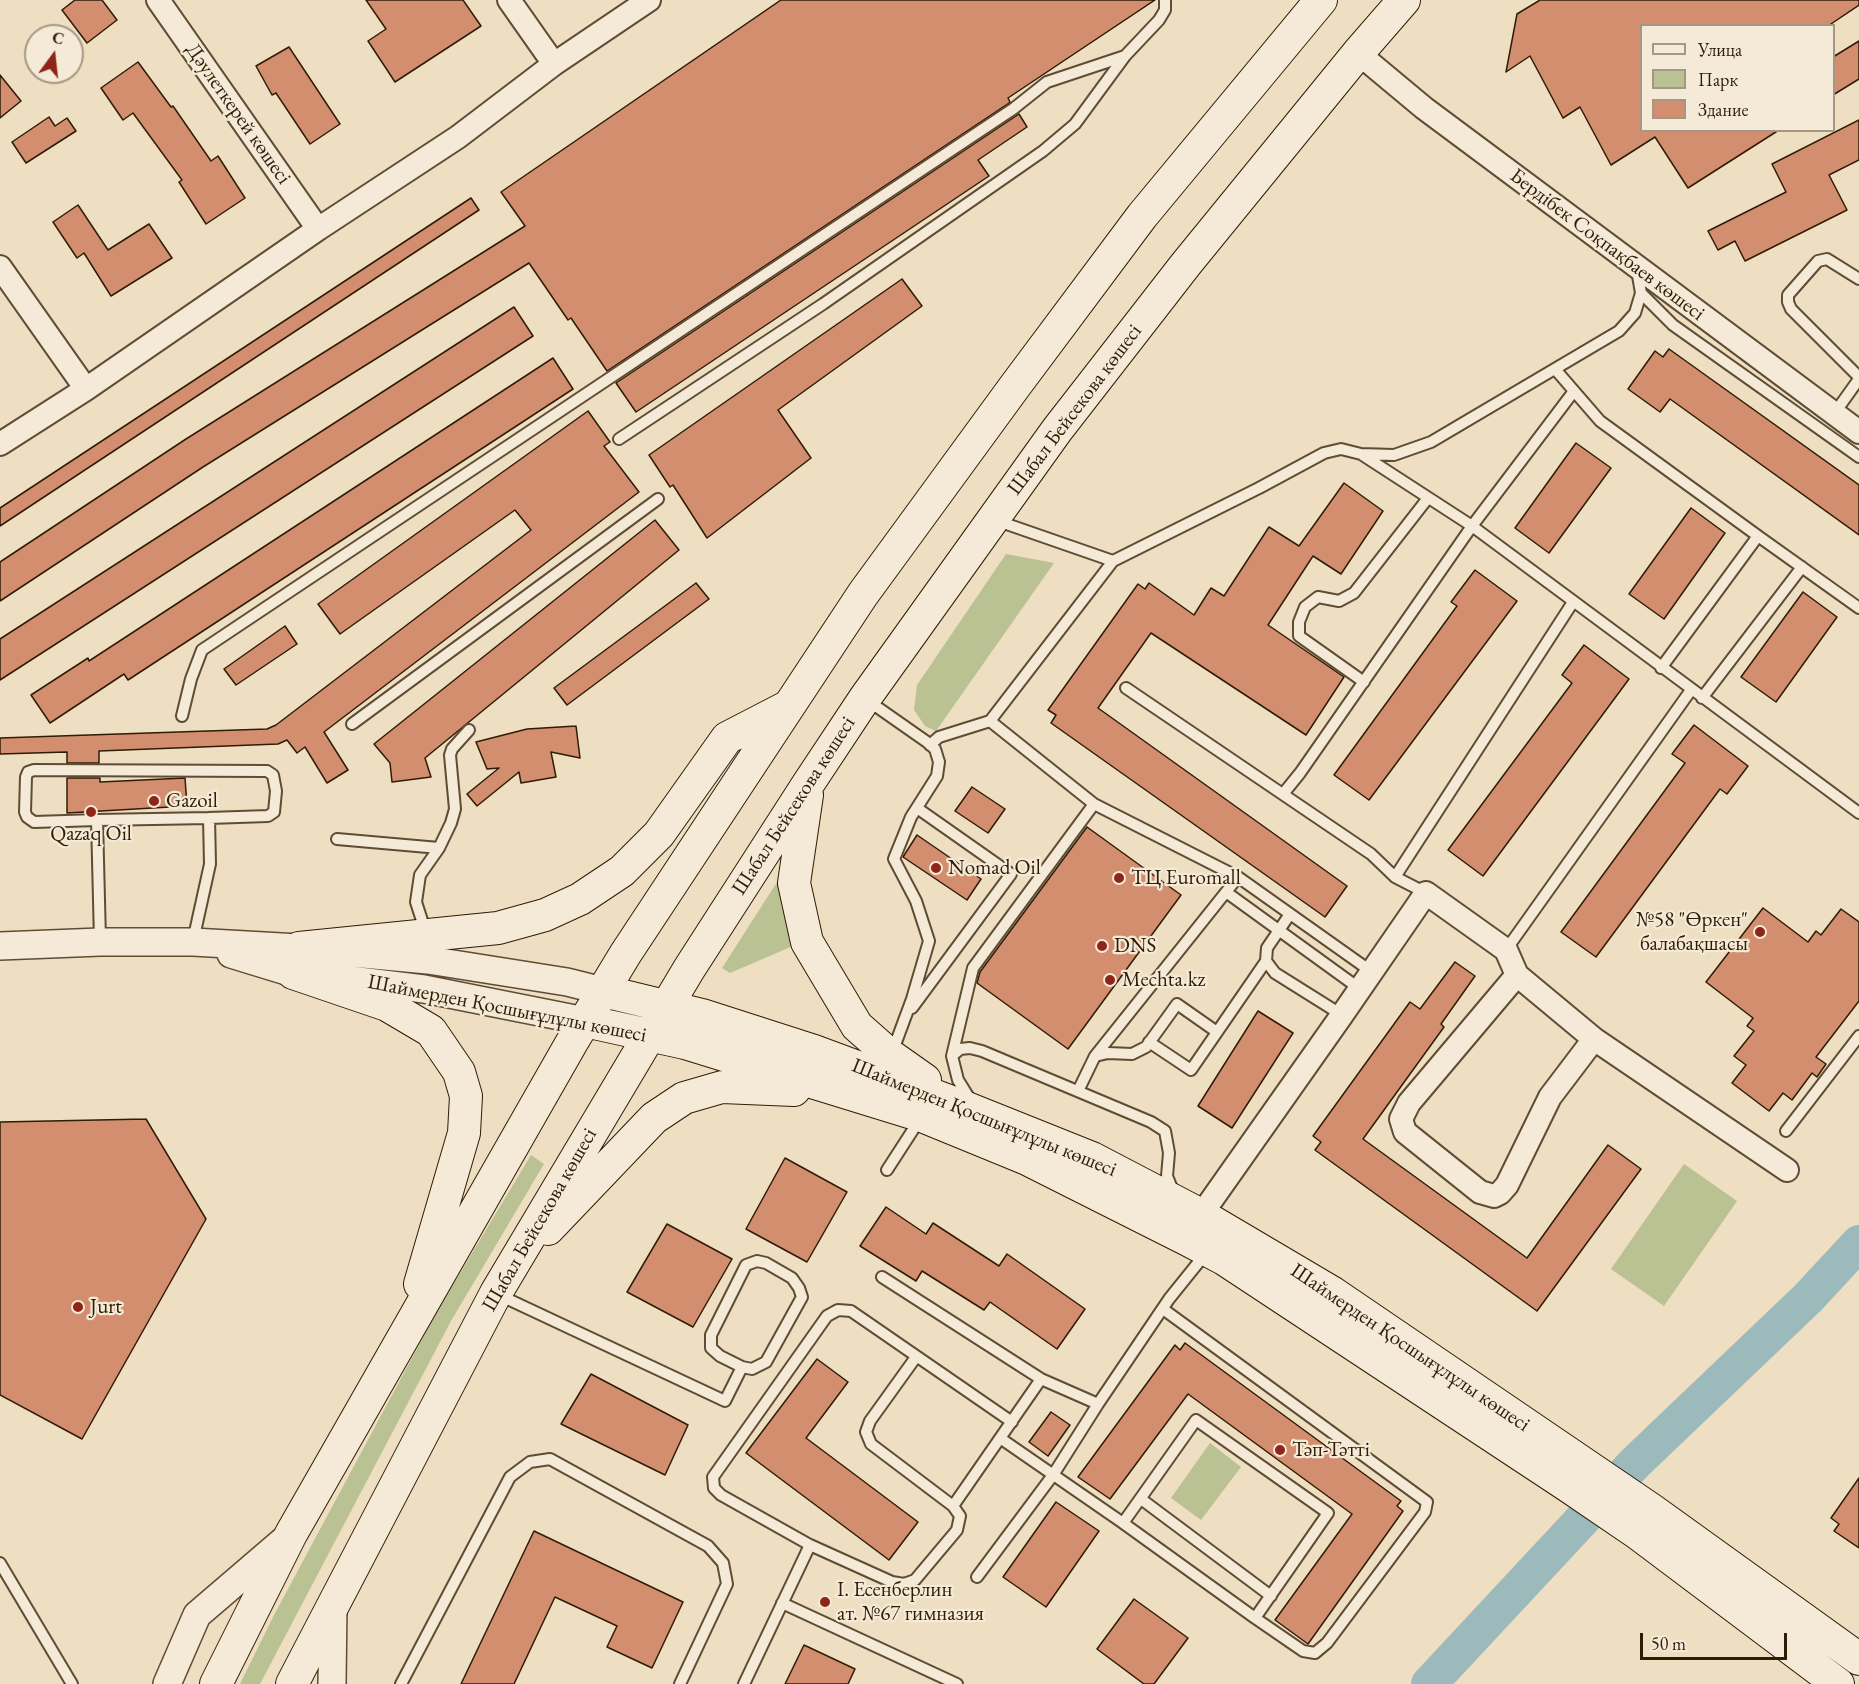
<!DOCTYPE html>
<meta charset="utf-8">
<style>
body{margin:0}
#map{position:relative;width:1859px;height:1684px;overflow:hidden;background:#eedec2;font-family:"EB Garamond",serif}
canvas{display:block}
.legend{position:absolute;left:1640px;top:24px;width:195px;height:108px;box-sizing:border-box;background:#f4ead7;border:2px solid #a59883;margin:0;padding:8px 10px;list-style:none;font-size:18px;color:#2f1c04}
.legend li{display:flex;align-items:center;gap:12px;height:30px}
.legend b{width:30px;border:2px solid #a59883}
.north{position:absolute;left:24px;top:24px;width:60px;height:60px;box-sizing:border-box;background:#f4ead7;border:2px solid #a59883;border-radius:50%;rotate:15deg;font-size:16px;font-weight:700;line-height:24px;text-align:center;color:#2f1c04}
.north::after{content:'';display:block;margin:auto;width:21px;height:27px;background:#8f2418;clip-path:polygon(50% 0,100% 100%,50% 72%,0 100%)}
.scale{position:absolute;left:1640px;top:1633px;width:147px;height:27px;box-sizing:border-box;border:3px solid #2f1c04;border-top:0;padding-left:8px;font-size:18px;line-height:21px;white-space:nowrap;color:#2f1c04;-webkit-text-stroke:4px #f4ead7;paint-order:stroke}
</style>
<div id="map">
<canvas width="1859" height="1684"></canvas>
<ul class="legend">
<li><b style="height:8px;background:#f4ead7"></b>Улица</li>
<li><b style="height:16px;background:#bac192"></b>Парк</li>
<li><b style="height:16px;background:#d28e6f"></b>Здание</li>
</ul>
<div class="north">С</div>
<div class="scale">50 m</div>
</div>
<script>
const ctx = document.querySelector('canvas').getContext('2d');
ctx.lineJoin = 'round';
function paint(path, color) {
  ctx.fillStyle = color;
  ctx.fill(path, 'evenodd');
}
function shape(rows) {
  const path = new Path2D();
  for (const r of rows) {
    path.moveTo(r[0], r[1]);
    for (let i = 2; i < r.length; i += 2) path.lineTo(r[i], r[i + 1]);
  }
  return path;
}
function strokePath(path, color, width, dash) {
  ctx.strokeStyle = color;
  ctx.lineWidth = width;
  ctx.lineCap = dash ? 'butt' : 'round';
  ctx.setLineDash(dash || []);
  ctx.stroke(path);
}
function drawText(font, color, halo, rows, align = 'center') {
  ctx.font = font + ' "EB Garamond",serif';
  ctx.lineWidth = 4.5;
  ctx.setLineDash([]);
  ctx.textBaseline = 'middle';
  ctx.strokeStyle = halo;
  ctx.fillStyle = color;
  for (const [text, x, y, turn = 0] of rows) {
    ctx.save();
    ctx.translate(x, y);
    ctx.rotate((+turn || 0) * Math.PI / 180);
    ctx.textAlign = isNaN(turn) ? turn : align;
    if (halo) ctx.strokeText(text, 0, 0);
    ctx.fillText(text, 0, 0);
    ctx.restore();
  }
}
const green = shape([
 [1006,554,1054,563,936,731,925,726,914,710,917,685],
 [779,879,784,915,793,946,730,973,722,968],
 [531,1155,544,1164,451,1321,260,1684,240,1684,273,1617,436,1313],
 [1684,1164,1737,1201,1664,1306,1611,1269],
 [1210,1443,1241,1467,1201,1520,1171,1498]
]);
const river = shape([
 [1429,1684,1635,1463,1808,1298,1859,1243]
]);
const building = shape([
 [75,0,102,0,117,20,87,43,62,10,75,0],
 [366,0,463,0,481,26,395,82,368,41,386,29,366,0],
 [781,0,1155,0,1008,98,1010,102,1009,103,607,371,571,318,568,320,529,263,203,467,0,601,0,562,186,439,525,226,501,192,781,0],
 [1540,0,1859,0,1859,5,1828,26,1641,26,1641,130,1779,130,1688,188,1655,137,1611,165,1580,107,1563,118,1530,56,1506,72,1517,14,1540,0],
 [1859,41,1859,79,1833,95,1833,57,1859,41],
 [289,47,340,124,310,144,276,93,272,95,256,66,289,47],
 [138,62,171,107,173,106,211,161,218,156,245,198,206,224,179,182,182,180,133,113,123,120,101,88,138,62],
 [0,75,21,101,0,118,0,75],
 [1019,114,1027,127,978,160,989,176,636,412,616,383,1019,114],
 [49,117,55,126,67,118,76,131,26,163,12,142,49,117],
 [1859,120,1859,160,1829,175,1847,210,1745,261,1735,241,1718,250,1708,231,1786,192,1772,164,1859,120],
 [471,198,479,210,0,526,0,508,471,198],
 [78,205,108,250,149,224,172,258,111,296,84,253,77,258,53,222,78,205],
 [902,279,922,306,778,410,811,458,707,538,673,485,670,487,649,455,902,279],
 [514,307,533,336,0,680,0,639,514,307],
 [1669,349,1859,485,1859,535,1670,399,1660,412,1628,389,1655,351,1663,357,1669,349],
 [553,358,573,389,128,680,124,674,50,723,31,695,88,658,89,661,553,358],
 [588,411,610,442,604,446,639,492,324,732,348,770,327,783,305,747,297,753,287,740,278,744,99,751,99,763,67,763,67,752,0,754,0,738,267,729,276,725,531,530,515,510,340,634,318,604,588,411],
 [1576,443,1611,468,1549,553,1515,528,1576,443],
 [1344,483,1383,511,1341,574,1313,556,1268,625,1344,677,1306,735,1151,633,1098,708,1347,886,1325,917,1051,723,1056,715,1048,710,1138,584,1145,589,1149,583,1194,615,1211,588,1224,596,1269,527,1299,546,1344,483],
 [1691,508,1725,533,1664,619,1629,594,1691,508],
 [655,520,679,550,425,758,431,777,392,782,390,763,374,744,655,520],
 [1475,570,1517,601,1369,800,1334,775,1457,606,1451,602,1475,570],
 [696,583,709,599,567,705,554,688,696,583],
 [1803,592,1837,617,1776,702,1741,677,1803,592],
 [285,626,297,644,236,685,224,669,285,626],
 [1584,645,1629,679,1483,876,1448,850,1572,683,1562,675,1584,645],
 [1694,725,1748,766,1727,794,1720,789,1596,957,1561,932,1685,763,1672,754,1694,725],
 [576,726,580,758,551,752,556,777,521,783,519,772,477,806,467,794,499,768,487,769,476,742,527,729,576,726],
 [67,778,100,778,100,782,185,778,187,806,67,813,67,778],
 [972,787,1005,809,988,833,955,811,972,787],
 [1087,827,1181,895,1068,1049,977,983,980,972,1087,827],
 [917,835,981,879,967,900,903,857,917,835],
 [1763,908,1808,942,1816,931,1821,935,1841,909,1859,922,1859,1001,1816,1057,1826,1064,1817,1077,1812,1073,1792,1100,1783,1093,1769,1111,1732,1083,1746,1065,1734,1056,1754,1031,1747,1026,1753,1018,1706,982,1763,908],
 [1455,962,1475,976,1441,1024,1444,1027,1363,1139,1527,1258,1608,1145,1641,1169,1537,1311,1315,1150,1321,1142,1313,1136,1410,1002,1420,1009,1455,962],
 [1258,1011,1293,1033,1232,1128,1198,1106,1258,1011],
 [146,1119,206,1219,82,1439,0,1395,0,1122,146,1119],
 [785,1158,847,1192,807,1262,746,1229,785,1158],
 [886,1207,926,1234,933,1223,999,1266,1007,1254,1085,1309,1057,1349,990,1302,984,1310,922,1271,916,1281,860,1246,886,1207],
 [667,1224,732,1259,693,1327,627,1292,667,1224],
 [1185,1343,1401,1501,1397,1506,1403,1511,1308,1644,1275,1620,1352,1514,1188,1394,1110,1499,1078,1477,1175,1345,1180,1350,1185,1343],
 [817,1359,848,1382,806,1438,918,1522,889,1560,746,1453,817,1359],
 [591,1374,688,1425,665,1475,561,1424,591,1374],
 [1051,1412,1070,1425,1048,1456,1029,1442,1051,1412],
 [1859,1478,1859,1548,1834,1531,1839,1524,1831,1518,1859,1478],
 [1056,1502,1099,1531,1046,1607,1003,1577,1056,1502],
 [534,1531,683,1602,652,1668,607,1647,617,1626,555,1597,514,1684,461,1684,534,1531],
 [1134,1599,1188,1638,1154,1684,1144,1684,1097,1649,1134,1599],
 [804,1645,855,1669,848,1684,785,1684,804,1645]
]);
const service = shape([
 [1859,279,1827,259,1818,261,1788,295,1788,302,1791,309,1859,377],
 [1641,293,1673,325,1859,457],
 [1555,369,1600,421,1758,536,1661,668],
 [1834,414,1859,379],
 [619,439,823,304,1043,151,1075,124,1125,56,1159,20,1165,10,1165,0],
 [1361,454,1394,455,1431,442,1619,331,1635,313,1641,293,1637,270],
 [995,520,1113,561,1259,488,1324,453,1341,449,1361,454,1472,526,1859,813],
 [1758,536,1859,608],
 [1364,682,1299,636,1299,622,1305,607,1318,597,1339,601,1354,593,1428,498],
 [1126,688,1371,854,1395,877],
 [1702,698,1802,567],
 [867,700,927,742,935,749,939,762,937,776,911,817,894,859,916,901,929,941,912,999,892,1053],
 [182,716,191,679,202,650,1013,109,1047,82,1125,56],
 [990,721,1113,561],
 [352,724,658,499],
 [930,745,939,737,990,721,1094,804,1238,877,1372,972],
 [1283,794,1300,773,1472,526,1574,391],
 [97,820,34,822,27,817,25,812,26,777,28,772,34,770,267,771,273,775,276,791,274,812,268,816,209,818],
 [337,839,439,848],
 [1226,892,1360,989],
 [1426,893,1395,877,1573,602],
 [1290,914,1267,948,1266,961,1275,973,1342,1015],
 [426,933,416,902,420,875,439,848,451,823,455,809,450,755,452,749,469,730],
 [100,940,97,820,209,818,210,864,193,941],
 [1506,950,1691,690],
 [912,1008,1011,874,917,808],
 [1149,1042,1191,1070,1266,961],
 [952,1056,960,1049,970,1048,982,1051,1151,1122,1165,1131,1169,1153,1167,1176,1173,1191],
 [1095,1056,1238,877],
 [1078,1091,1095,1056,1108,1053,1132,1054,1146,1047,1177,1004,1217,1032],
 [971,1101,958,1080,952,1056,973,968,1094,804],
 [1786,1131,1859,1036],
 [887,1170,920,1119],
 [882,1277,1041,1379,1098,1404,1169,1299,1206,1253],
 [499,1295,725,1401,742,1367,720,1356,711,1348,711,1335,746,1265,757,1261,766,1263,792,1278,799,1288,802,1297,766,1362,752,1369,742,1367],
 [916,1357,870,1421,866,1432,871,1444,953,1506,1041,1379],
 [1000,1438,1123,1523,1196,1420,1328,1513,1255,1618,1303,1651,1315,1653,1327,1643,1425,1512,1427,1502,1163,1309],
 [1141,1499,1271,1596],
 [1123,1523,1255,1618],
 [810,1545,721,1495,714,1488,713,1477,827,1316,838,1310,851,1311,1012,1422],
 [0,1563,72,1684],
 [977,1577,1053,1475,1098,1404],
 [782,1603,957,1684],
 [401,1684,510,1477,530,1462,550,1459,708,1546,723,1563,727,1584,680,1684],
 [744,1684,810,1545,892,1582,904,1584,915,1580,957,1530,960,1516,953,1506]
]);
const minor = shape([
 [158,0,318,229],
 [509,0,554,64],
 [1358,53,1424,108,1859,432],
 [0,267,86,389],
 [0,444,86,389,318,229,458,137,554,64,649,0],
 [1517,975,1409,1103,1401,1119,1405,1132,1480,1192,1494,1196,1500,1193,1507,1185,1550,1097,1594,1039],
 [1195,1226,1201,1215,1342,1015,1426,893,1506,950,1517,975,1594,1039,1787,1170]
]);
const tertiary = shape([
 [0,946,100,942,193,942,299,948,428,960,567,982,603,991],
 [231,954,293,973,424,989,585,1021],
 [167,1684,197,1615,288,1537],
 [332,1684,333,1604]
]);
const secondary = shape([
 [807,795,794,883,807,942,857,1026,891,1056,925,1080],
 [299,948,498,928,545,915,580,899,622,871,659,834,727,738,785,708],
 [293,973,387,1005,431,1031,459,1072,466,1096,464,1133,420,1284],
 [603,991,702,1015,814,1051,957,1104,1092,1158,1201,1215,1333,1293,1652,1510,1859,1659],
 [585,1021,685,1043,922,1116,1027,1159,1188,1240,1224,1259,1568,1486,1637,1533,1838,1684],
 [548,1229,654,1118,684,1098,722,1087,794,1090],
 [216,1684,291,1534,572,1042,626,953,863,594,1015,386,1142,216,1321,0],
 [292,1684,496,1293,689,969,808,784,865,698,1057,430,1186,264,1358,53,1404,0]
]);
const markers = [
 [154,801,6,"#8f2418"],
 [91,812,6,"#8f2418"],
 [936,868,6,"#8f2418"],
 [1119,878,6,"#8f2418"],
 [1760,932,6,"#8f2418"],
 [1102,946,6,"#8f2418"],
 [1110,980,6,"#8f2418"],
 [78,1307,6,"#8f2418"],
 [1280,1450,6,"#8f2418"],
 [825,1602,6,"#8f2418"]
];
const streetNames = [
 ["Дәулеткерей көшесі",238,114,55],
 ["Бердібек Соқпақбаев көшесі",1607,245,37],
 ["Шабал Бейсекова көшесі",1075,410,-53],
 ["Шабал Бейсекова көшесі",794,806,-57],
 ["Шаймерден Қосшығұлұлы көшесі",507,1009,11],
 ["Шаймерден Қосшығұлұлы көшесі",984,1118,22],
 ["Шабал Бейсекова көшесі",540,1220,-60],
 ["Шаймерден Қосшығұлұлы көшесі",1410,1348,34]
];
const poiNames = [
 ["Gazoil",166,801],
 ["Qazaq Oil",91,834,"center"],
 ["Nomad Oil",948,868],
 ["ТЦ Euromall",1131,878],
 ["№58 \"Өркен\"",1748,920,"right"],
 ["балабақшасы",1748,944,"right"],
 ["DNS",1114,946],
 ["Mechta.kz",1122,980],
 ["Jurt",90,1307],
 ["Тәп-Тәтті",1292,1450],
 ["І. Есенберлин",837,1590],
 ["ат. №67 гимназия",837,1614]
];
paint(green, '#bac192');
strokePath(river, '#9cbabc', 36);
paint(building, '#d28e6f');
strokePath(building, '#2f1c04', 1.5);
strokePath(service, '#5f4c34', 14);
strokePath(minor, '#5f4c34', 26);
strokePath(tertiary, '#5f4c34', 30);
strokePath(secondary, '#2f1c04', 34);
strokePath(service, '#f4ead7', 10);
strokePath(minor, '#f4ead7', 22);
strokePath(tertiary, '#f4ead7', 27);
strokePath(secondary, '#f4ead7', 32);
for (const [x, y, r, color] of markers) {
  const dot = new Path2D();
  dot.arc(x, y, r, 0, 2 * Math.PI);
  ctx.fillStyle = color;
  ctx.fill(dot);
  strokePath(dot, '#f4ead7', 2);
}
drawText('21px', '#2f1c04', '#f4ead7', streetNames);
drawText('21px', '#2f1c04', '#f4ead7', poiNames, 'left');
</script>
